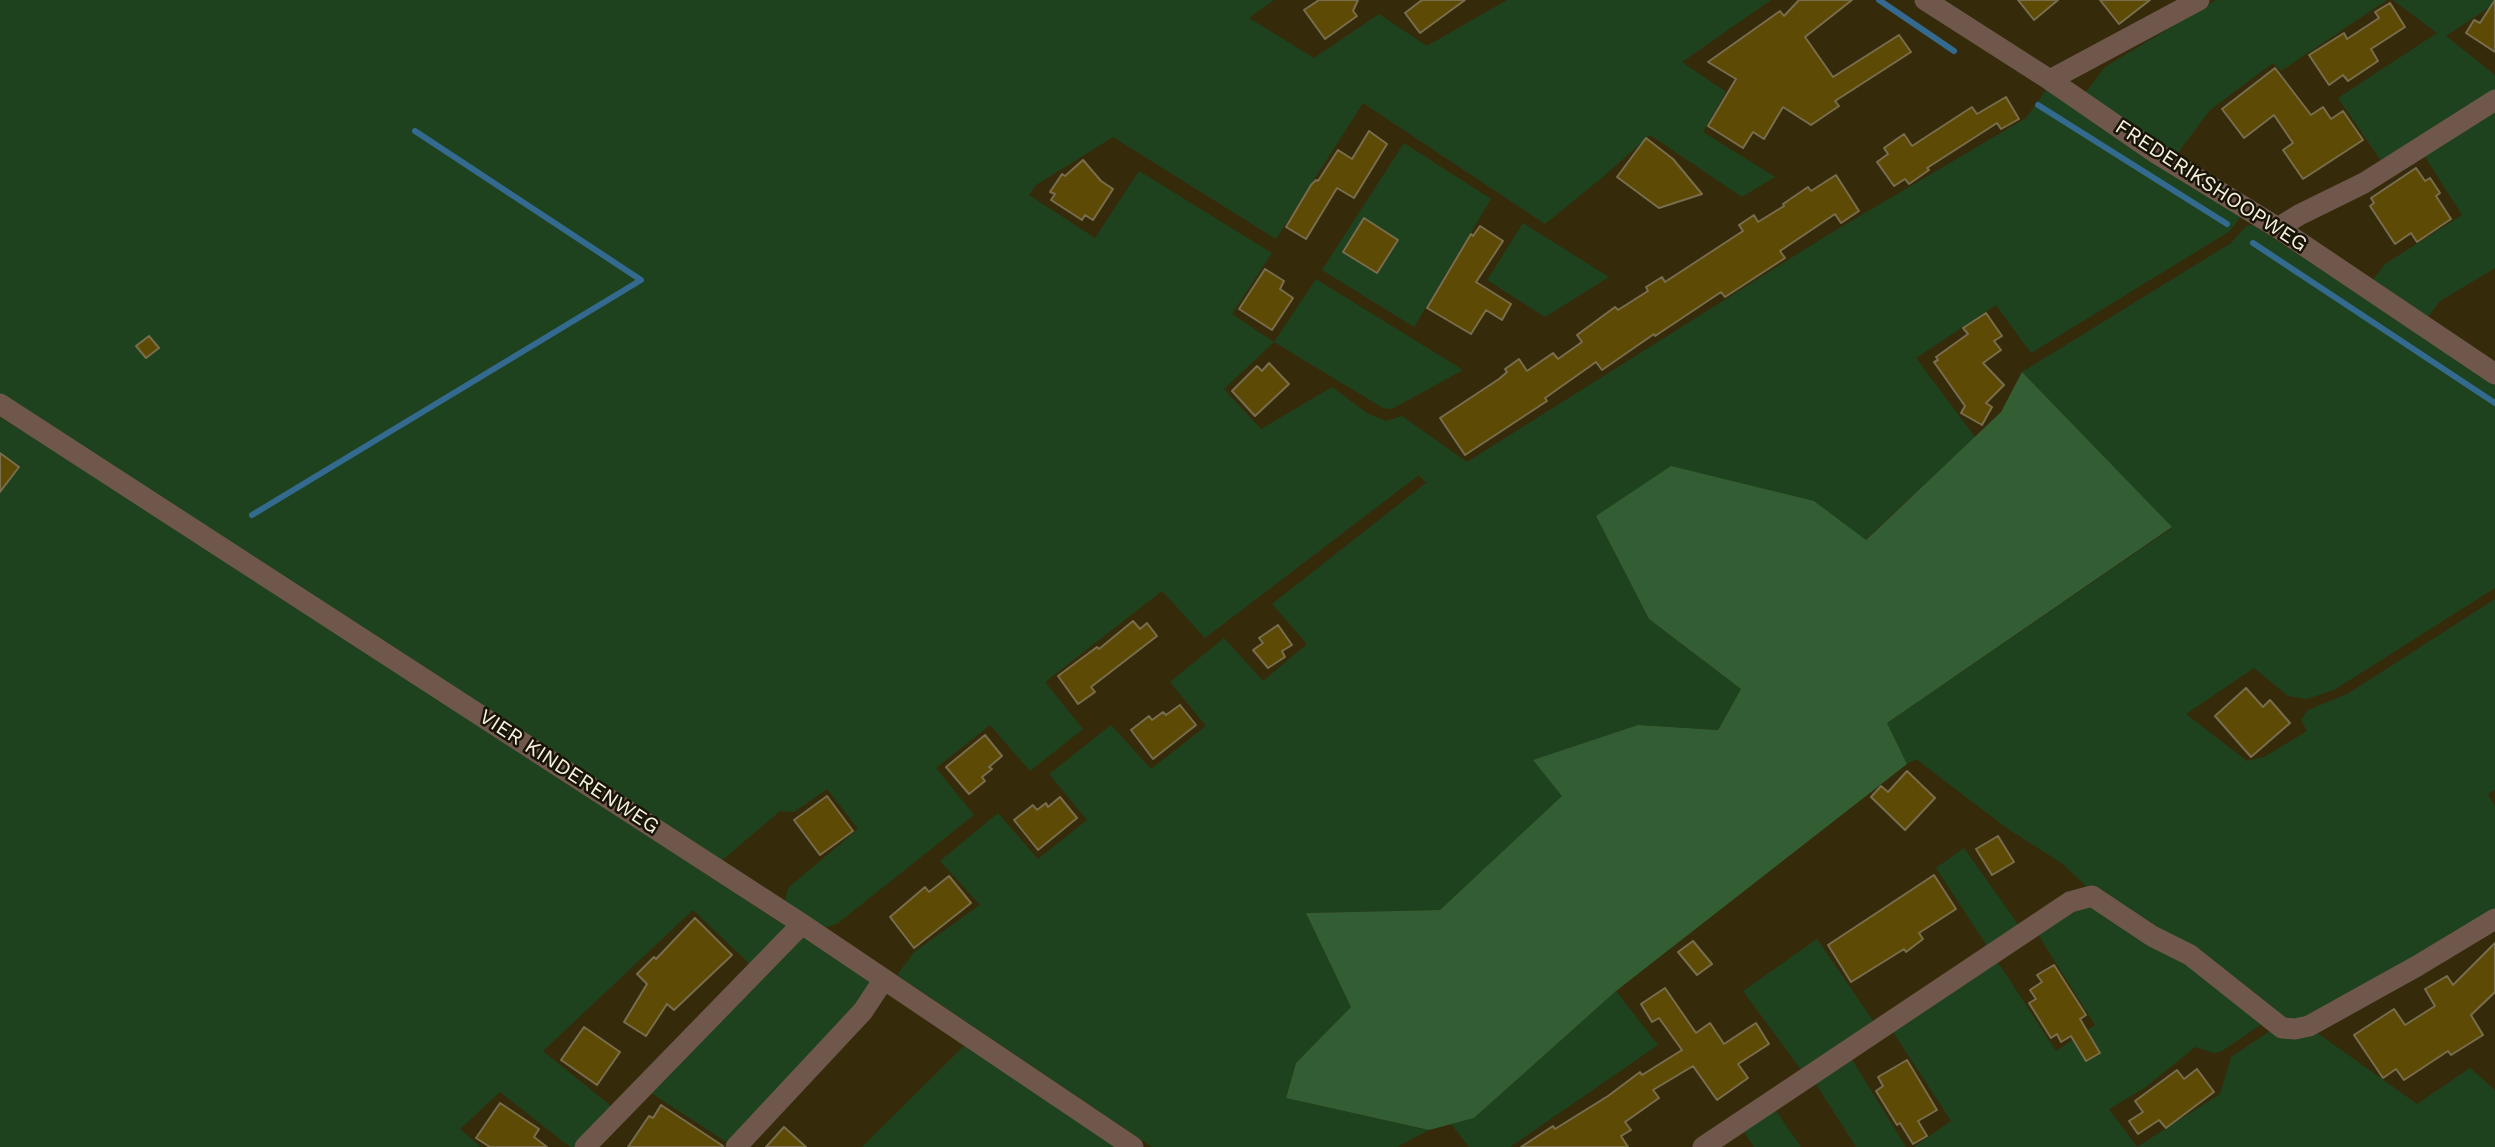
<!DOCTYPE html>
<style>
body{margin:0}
canvas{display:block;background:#352b0b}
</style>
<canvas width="2495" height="1147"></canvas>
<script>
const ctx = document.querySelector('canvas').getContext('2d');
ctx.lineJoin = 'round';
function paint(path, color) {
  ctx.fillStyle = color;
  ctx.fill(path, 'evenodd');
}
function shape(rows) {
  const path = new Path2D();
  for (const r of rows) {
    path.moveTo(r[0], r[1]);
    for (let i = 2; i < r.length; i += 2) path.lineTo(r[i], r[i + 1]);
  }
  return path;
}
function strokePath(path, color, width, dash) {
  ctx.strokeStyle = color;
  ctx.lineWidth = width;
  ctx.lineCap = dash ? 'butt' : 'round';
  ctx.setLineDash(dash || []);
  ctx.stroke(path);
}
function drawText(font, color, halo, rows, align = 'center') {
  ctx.font = font + ' "Work Sans",sans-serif';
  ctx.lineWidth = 5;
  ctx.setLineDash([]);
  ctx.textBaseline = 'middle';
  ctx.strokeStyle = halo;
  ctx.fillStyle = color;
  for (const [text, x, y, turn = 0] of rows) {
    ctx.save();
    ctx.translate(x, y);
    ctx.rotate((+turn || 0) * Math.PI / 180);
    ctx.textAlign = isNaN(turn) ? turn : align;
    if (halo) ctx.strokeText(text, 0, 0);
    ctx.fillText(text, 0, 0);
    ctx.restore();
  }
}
const green = shape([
 [0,0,1274,0,1249,18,1314,58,1379,14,1427,46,1507,0,1771,0,1682,62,1726,92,1703,132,1775,177,1742,197,1650,135,1604,176,1545,224,1363,103,1276,239,1113,137,1036,185,1029,195,1095,238,1139,171,1272,253,1232,314,1274,342,1316,279,1463,370,1392,409,1383,408,1274,342,1224,389,1261,429,1332,387,1367,413,1386,421,1402,416,1467,462,1826,236,2026,118,2046,90,2241,216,2230,231,2031,353,1996,305,1916,358,1975,437,1865,540,1814,501,1596,516,1649,619,1741,689,1718,730,1638,725,1533,760,1563,796,1440,910,1306,913,1352,1007,1296,1063,1286,1098,1429,1130,1397,1147,1152,1147,897,975,914,952,980,905,940,861,998,813,1038,859,1087,820,1049,774,1111,725,1151,769,1206,726,1170,682,1224,638,1263,681,1307,644,1272,604,1426,483,1419,475,1205,638,1162,591,1045,682,1083,729,1030,771,990,725,936,768,974,815,838,923,828,927,820,926,785,901,788,888,858,829,827,789,794,812,780,811,720,862,0,394],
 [2216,0,2387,0,2281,71,2273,63,2210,110,2177,154,2085,93,2105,67],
 [2393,0,2495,0,2495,13,2488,8,2446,36,2495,75,2495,95,2384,165,2338,98,2437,33],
 [2495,107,2495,268,2440,301,2428,317,2372,281,2385,264,2462,215,2422,152],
 [1404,143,1491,199,1414,327,1322,270],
 [1523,223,1609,277,1545,317,1487,280],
 [2253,225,2495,383,2495,588,2334,690,2307,699,2288,696,2254,668,2186,714,2247,761,2264,757,2307,731,2301,720,2308,710,2349,693,2495,599,2495,790,2488,794,2495,806,2495,919,2296,1024,2283,1021,2090,890,2063,864,2008,829,1916,759,1907,764,1887,723,2172,528,2022,372,2231,243,2246,226],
 [0,417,182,532,785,926,785,935,753,967,693,910,543,1051,616,1110,579,1147,570,1147,500,1092,460,1129,481,1147,0,1147],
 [1964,848,2020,927,1989,949,1936,868],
 [2096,906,2189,960,2265,1022,2222,1051,2214,1053,2195,1047,2146,1087,2109,1109,2137,1147,2220,1094,2231,1057,2273,1029,2316,1032,2417,1104,2470,1068,2495,1090,2495,1147,1914,1147,1951,1121,1891,1029,1997,961,2056,1051,2095,1025,2037,933,2061,915],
 [800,937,809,939,873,982,872,988,731,1145,651,1093],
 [1817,939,1874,1022,1802,1071,1743,991],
 [1616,991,1658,1045,1510,1147,1469,1147,1451,1124,1474,1118],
 [965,1045,1118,1147,862,1147],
 [1851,1058,1906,1147,1856,1147,1814,1081],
 [1774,1108,1801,1147,1754,1147,1742,1129]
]);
const forest = shape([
 [2022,372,2172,527,1887,723,1907,764,1616,991,1474,1118,1429,1130,1286,1098,1296,1063,1351,1007,1306,913,1440,910,1562,796,1533,760,1638,725,1718,730,1741,689,1649,619,1596,516,1671,466,1814,501,1866,540,2001,412]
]);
const stream = shape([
 [1879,0,1954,51],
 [2038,105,2227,224],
 [2253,243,2495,403],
 [252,515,641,280,415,131]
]);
const building = shape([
 [1319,0,1358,0,1353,11,1357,16,1325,39,1304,10,1319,0],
 [1422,0,1465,0,1420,33,1405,13,1422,0],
 [1799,0,1852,0,1805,37,1833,77,1899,35,1911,52,1835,101,1839,106,1811,125,1783,107,1764,139,1753,132,1743,148,1708,126,1736,79,1708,62,1780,11,1784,16,1799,0],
 [2018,0,2058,0,2034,20,2018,0],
 [2100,0,2150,0,2119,24,2100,0],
 [2495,0,2495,52,2466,33,2474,20,2480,23,2495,0],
 [2390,3,2405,27,2371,49,2378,61,2348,81,2343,75,2329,85,2309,55,2344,33,2347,39,2379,18,2375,12,2390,3],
 [2275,68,2311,115,2323,107,2331,119,2343,111,2363,140,2303,179,2283,150,2293,143,2274,115,2244,138,2222,109,2275,68],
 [2006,97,2019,119,2001,129,1997,123,1927,168,1929,170,1909,184,1905,179,1894,186,1877,162,1888,154,1884,148,1904,134,1912,146,1972,107,1977,114,2006,97],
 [1369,131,1387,144,1354,198,1337,188,1306,239,1286,227,1311,185,1316,180,1318,181,1338,150,1352,159,1369,131],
 [1646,138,1673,159,1702,194,1659,208,1617,177,1646,138],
 [1083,160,1101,181,1113,189,1093,220,1085,215,1082,220,1051,200,1055,194,1050,192,1062,174,1065,176,1083,160],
 [2416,168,2425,181,2430,178,2440,193,2436,196,2451,219,2417,242,2411,233,2395,244,2370,206,2374,203,2371,198,2416,168],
 [1836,175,1859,211,1841,223,1835,214,1780,251,1785,258,1725,297,1721,292,1655,336,1654,334,1602,370,1596,362,1545,398,1547,401,1465,455,1440,418,1499,379,1507,372,1505,369,1519,359,1527,371,1553,353,1558,359,1582,342,1577,335,1615,307,1618,310,1648,291,1646,287,1662,277,1665,282,1743,231,1739,225,1754,215,1758,222,1784,206,1783,204,1808,187,1811,191,1836,175],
 [1364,218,1398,240,1377,273,1343,252,1364,218],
 [1480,226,1503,241,1476,282,1511,304,1502,320,1486,310,1471,334,1427,308,1471,234,1473,236,1480,226],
 [1265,269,1284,281,1280,289,1293,298,1272,330,1239,309,1265,269],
 [1986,313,2002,336,1994,341,2001,350,1983,363,2004,385,1986,403,1992,407,1982,425,1961,413,1965,406,1934,362,1938,360,1936,357,1968,334,1963,328,1986,313],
 [149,336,159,348,146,358,136,346,149,336],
 [1269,363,1289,384,1255,416,1232,391,1257,366,1262,371,1269,363],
 [0,453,19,467,0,492,0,453],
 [1133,621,1140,629,1147,623,1157,636,1091,687,1095,692,1078,704,1058,676,1097,647,1099,649,1133,621],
 [1278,625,1292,645,1282,651,1285,657,1268,668,1253,650,1263,643,1259,638,1278,625],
 [2246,688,2263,707,2270,700,2290,723,2251,757,2215,716,2246,688],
 [1180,705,1196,725,1153,759,1131,730,1149,716,1152,720,1163,712,1166,715,1180,705],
 [985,735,1002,756,989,767,992,769,982,777,985,781,969,794,946,767,985,735],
 [1907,771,1935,798,1905,830,1871,797,1881,786,1888,792,1907,771],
 [827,796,853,831,820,855,794,820,827,796],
 [1060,797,1077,818,1038,850,1014,820,1033,805,1037,810,1046,803,1048,807,1060,797],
 [1998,836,2014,862,1992,875,1976,849,1998,836],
 [1934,875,1956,909,1919,933,1923,939,1906,952,1904,949,1851,982,1828,945,1934,875],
 [949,876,971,903,914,948,890,917,925,887,929,892,949,876],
 [695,918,732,955,674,1010,667,1004,646,1036,624,1022,647,984,637,974,654,957,656,959,695,918],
 [1693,941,1712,964,1697,975,1678,952,1693,941],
 [2495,943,2495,992,2471,1015,2483,1035,2451,1055,2448,1051,2404,1080,2396,1069,2383,1078,2354,1035,2394,1009,2405,1025,2435,1006,2425,989,2447,976,2453,985,2495,943],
 [2054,965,2086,1015,2080,1019,2100,1053,2086,1061,2071,1036,2061,1042,2057,1034,2051,1038,2029,1003,2036,999,2030,990,2042,982,2037,975,2054,965],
 [1665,988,1696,1033,1710,1023,1724,1044,1756,1023,1769,1044,1738,1064,1748,1078,1717,1100,1693,1066,1653,1090,1659,1098,1625,1122,1631,1130,1621,1136,1628,1147,1521,1147,1553,1126,1555,1129,1608,1096,1640,1072,1642,1075,1682,1050,1659,1018,1652,1022,1641,1004,1665,988],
 [584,1027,620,1052,597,1085,561,1060,584,1027],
 [1907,1060,1937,1110,1918,1121,1927,1136,1913,1144,1900,1123,1897,1125,1876,1091,1883,1086,1878,1077,1907,1060],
 [2197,1069,2214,1092,2166,1128,2159,1120,2138,1134,2129,1121,2143,1112,2135,1101,2177,1070,2184,1079,2197,1069],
 [500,1103,539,1129,534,1137,547,1147,490,1147,476,1138,500,1103],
 [661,1105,723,1146,723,1147,628,1147,649,1116,653,1118,661,1105],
 [784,1127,806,1147,766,1147,784,1127]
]);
const street = shape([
 [1925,0,2050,80,2156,153,2278,228,2495,374],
 [2050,80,2199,0],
 [2278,228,2299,215,2364,183,2495,100],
 [0,404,802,924,1133,1147],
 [585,1147,802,924],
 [736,1147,863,1011,884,979],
 [1703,1147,2070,902,2092,896,2152,936,2190,955,2282,1028,2295,1029,2309,1026,2417,966,2495,919]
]);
const streetNames = [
 ["FREDERIKSHOOPWEG",2211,186,33],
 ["VIER KINDERENWEG",569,772,33]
];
paint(green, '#1e411e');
paint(forest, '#335d33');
strokePath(stream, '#346a8f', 6);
paint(building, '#5d4a05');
strokePath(building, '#786d4d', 2);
strokePath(street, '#6f584b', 21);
drawText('21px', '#f6f0de', '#181407', streetNames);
</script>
